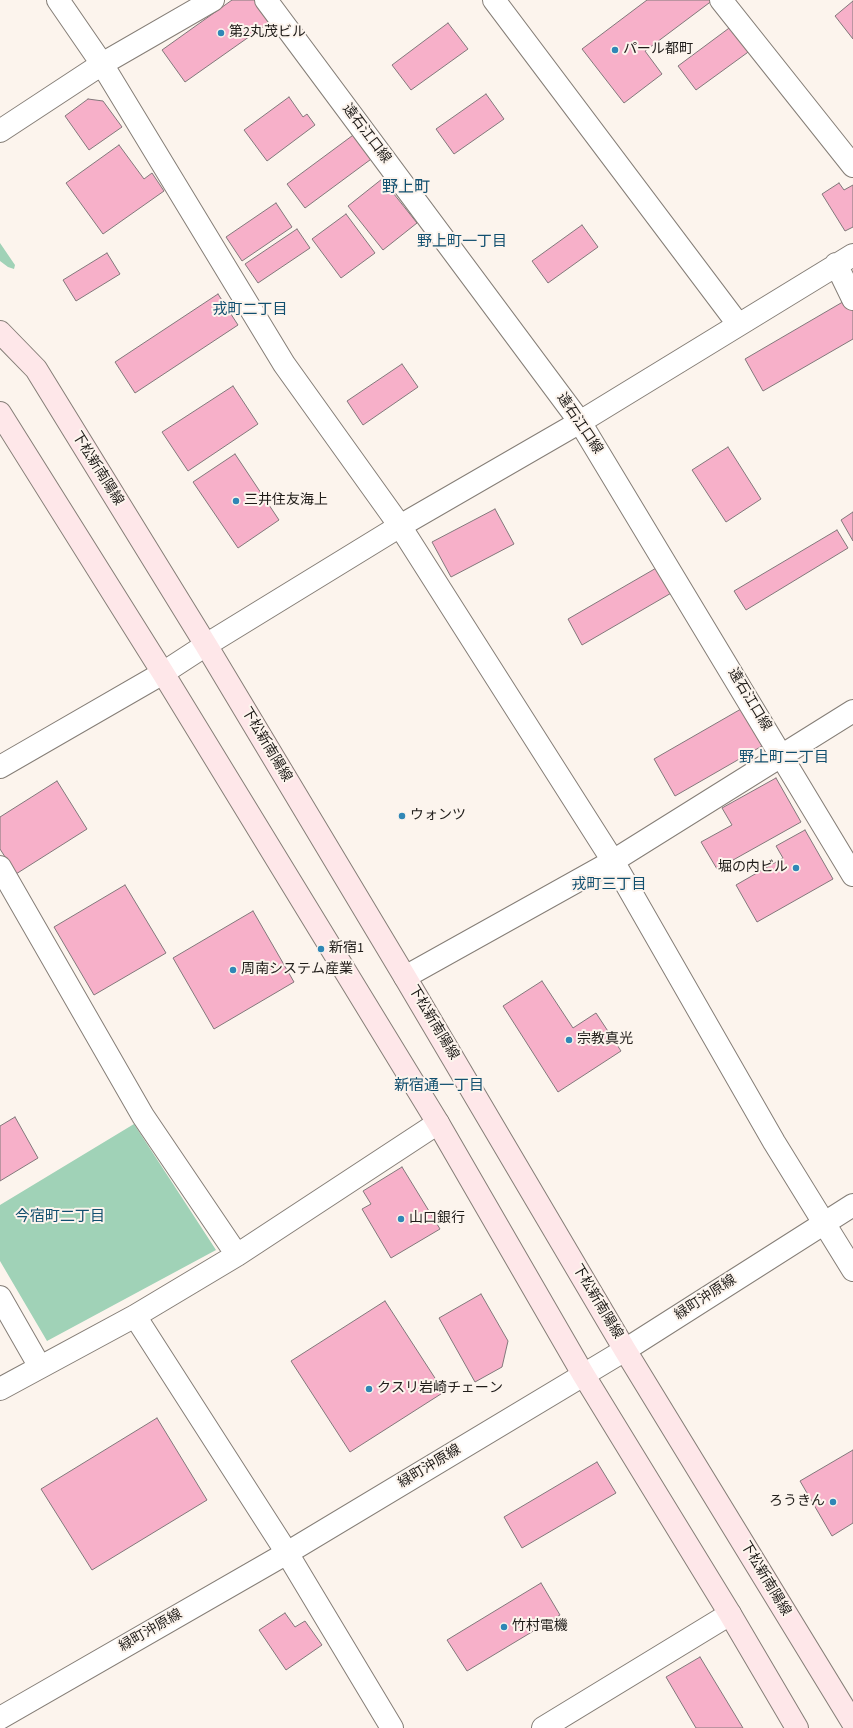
<!DOCTYPE html>
<meta charset="utf-8">
<style>
body{margin:0}
canvas{display:block;background:#fcf4ed}
</style>
<canvas width="853" height="1728"></canvas>
<script>
const ctx = document.querySelector('canvas').getContext('2d');
ctx.lineJoin = 'round';
function paint(path, color) {
  ctx.fillStyle = color;
  ctx.fill(path, 'evenodd');
}
function shape(rows) {
  const path = new Path2D();
  for (const r of rows) {
    path.moveTo(r[0], r[1]);
    for (let i = 2; i < r.length; i += 2) path.lineTo(r[i], r[i + 1]);
  }
  return path;
}
function strokePath(path, color, width, dash) {
  ctx.strokeStyle = color;
  ctx.lineWidth = width;
  ctx.lineCap = dash ? 'butt' : 'round';
  ctx.setLineDash(dash || []);
  ctx.stroke(path);
}
function drawText(font, color, halo, rows, align = 'center') {
  ctx.font = font + ' "Source Sans 3","Noto Sans JP",sans-serif';
  ctx.lineWidth = 4;
  ctx.setLineDash([]);
  ctx.textBaseline = 'middle';
  ctx.strokeStyle = halo;
  ctx.fillStyle = color;
  for (const [text, x, y, turn = 0] of rows) {
    ctx.save();
    ctx.translate(x, y);
    ctx.rotate((+turn || 0) * Math.PI / 180);
    ctx.textAlign = isNaN(turn) ? turn : align;
    if (halo) ctx.strokeText(text, 0, 0);
    ctx.fillText(text, 0, 0);
    ctx.restore();
  }
}
const green = shape([
 [0,243,15,265,14,269,8,267,0,261],
 [134,1124,216,1250,47,1341,0,1261,0,1205]
]);
const building = shape([
 [232,0,269,0,280,15,185,82,162,50,232,0],
 [647,0,713,0,645,51,662,74,624,103,582,49,647,0],
 [853,1,853,39,835,16,853,1],
 [744,17,762,42,696,90,678,66,744,17],
 [448,23,468,49,411,90,392,65,448,23],
 [486,94,504,119,454,154,436,129,486,94],
 [289,97,303,117,307,114,315,125,267,161,244,130,289,97],
 [88,99,103,101,122,127,89,150,65,116,88,99],
 [360,130,378,154,305,208,287,184,360,130],
 [119,145,144,179,152,173,164,191,103,234,66,183,119,145],
 [382,179,417,223,383,250,348,206,382,179],
 [839,183,844,190,853,185,853,227,845,231,822,194,839,183],
 [276,203,292,227,242,261,226,237,276,203],
 [346,214,375,253,341,278,312,239,346,214],
 [582,225,598,247,548,283,532,261,582,225],
 [297,229,310,248,258,283,245,264,297,229],
 [107,253,120,274,76,301,63,280,107,253],
 [218,294,238,325,135,393,115,362,218,294],
 [853,296,853,339,763,391,745,359,853,296],
 [402,364,418,387,363,425,347,401,402,364],
 [233,386,258,424,188,471,162,432,233,386],
 [728,447,761,499,726,522,692,470,728,447],
 [235,454,279,520,238,548,193,482,235,454],
 [495,509,514,544,451,577,432,542,495,509],
 [853,512,853,541,841,520,853,512],
 [837,530,848,548,746,610,734,591,837,530],
 [658,567,673,592,582,645,568,619,658,567],
 [741,709,762,746,675,796,654,759,741,709],
 [776,778,801,822,717,869,701,842,732,825,722,808,776,778],
 [57,781,87,829,16,874,0,849,0,817,57,781],
 [805,830,833,879,757,922,736,885,783,858,776,846,805,830],
 [125,885,166,953,94,995,54,927,125,885],
 [253,911,294,982,214,1029,173,958,253,911],
 [542,981,573,1028,596,1013,621,1051,558,1092,503,1006,542,981],
 [15,1117,38,1158,0,1181,0,1126,15,1117],
 [402,1167,440,1229,391,1258,362,1209,371,1204,363,1191,402,1167],
 [481,1294,508,1341,502,1367,475,1382,439,1318,481,1294],
 [385,1301,444,1392,350,1452,291,1361,385,1301],
 [157,1418,207,1500,92,1570,41,1489,157,1418],
 [853,1450,853,1523,832,1536,800,1481,853,1450],
 [597,1462,616,1493,522,1548,504,1517,597,1462],
 [541,1583,560,1615,467,1671,447,1640,541,1583],
 [285,1613,295,1627,305,1621,322,1645,286,1670,259,1630,285,1613],
 [700,1657,743,1728,696,1728,666,1677,700,1657]
]);
const minor = shape([
 [58,0,102,64,284,364,400,526,613,861,774,1142,853,1270],
 [494,0,738,324],
 [721,0,853,166],
 [0,131,102,64,213,0],
 [836,264,853,299],
 [206,645,400,526,580,422,853,255],
 [0,867,143,1116,237,1255],
 [405,977,613,861,853,711],
 [0,1297,40,1367],
 [135,1316,287,1553,392,1728],
 [0,1389,135,1316,237,1255,438,1123],
 [543,1728,730,1614]
]);
const tertiary = shape([
 [266,0,580,422,853,875],
 [0,767,163,673,206,645],
 [0,1718,287,1553,625,1350,853,1205]
]);
const secondary = shape([
 [0,332,36,369,206,645,405,977,625,1350,853,1723],
 [0,413,163,673,438,1123,583,1374,730,1614,797,1728]
]);
const markers = [
 [221,33,4,"#3087b6"],
 [615,50,4,"#3087b6"],
 [236,501,4,"#3087b6"],
 [402,816,4,"#3087b6"],
 [796,868,4,"#3087b6"],
 [321,949,4,"#3087b6"],
 [233,970,4,"#3087b6"],
 [569,1040,4,"#3087b6"],
 [401,1219,4,"#3087b6"],
 [369,1389,4,"#3087b6"],
 [833,1502,4,"#3087b6"],
 [504,1627,4,"#3087b6"]
];
const poiNames = [
 ["第2丸茂ビル",229,33],
 ["パール都町",623,50],
 ["三井住友海上",244,501],
 ["ウォンツ",410,816],
 ["堀の内ビル",788,868,"right"],
 ["新宿1",329,949],
 ["周南システム産業",241,970],
 ["宗教真光",577,1040],
 ["山口銀行",409,1219],
 ["クスリ岩崎チェーン",377,1389],
 ["ろうきん",825,1502,"right"],
 ["竹村電機",512,1627]
];
const streetNames = [
 ["遠石江口線",366,134,53],
 ["遠石江口線",579,424,56],
 ["下松新南陽線",97,469,58],
 ["遠石江口線",749,700,59],
 ["下松新南陽線",266,745,59],
 ["下松新南陽線",433,1023,59],
 ["緑町沖原線",706,1298,-33],
 ["下松新南陽線",597,1302,59],
 ["緑町沖原線",430,1467,-31],
 ["下松新南陽線",765,1579,59],
 ["緑町沖原線",151,1631,-30]
];
const neighbourhoodNames = [
 ["野上町一丁目",462,243],
 ["戎町二丁目",250,311],
 ["野上町二丁目",784,759],
 ["戎町三丁目",609,886],
 ["新宿通一丁目",439,1087],
 ["今宿町二丁目",60,1218]
];
const quarterNames = [
 ["野上町",406,188]
];
paint(green, '#a0d2b7');
paint(building, '#f7b0c9');
strokePath(building, '#82787b', 1);
strokePath(minor, '#857e77', 24);
strokePath(tertiary, '#857e77', 24);
strokePath(secondary, '#857e77', 24);
strokePath(minor, '#fff', 22);
strokePath(tertiary, '#fff', 22);
strokePath(secondary, '#fee7e9', 22);
for (const [x, y, r, color] of markers) {
  const dot = new Path2D();
  dot.arc(x, y, r, 0, 2 * Math.PI);
  ctx.fillStyle = color;
  ctx.fill(dot);
  strokePath(dot, '#fcf4ed', 1.5);
}
drawText('14px', '#1f1c19', '#fcf4ed', poiNames, 'left');
drawText('14px', '#1f1c19', '#fcf4ed', streetNames);
drawText('15px', '#114f6f', '#fcf4ed', neighbourhoodNames);
drawText('16px', '#114f6f', '#fcf4ed', quarterNames);
</script>
